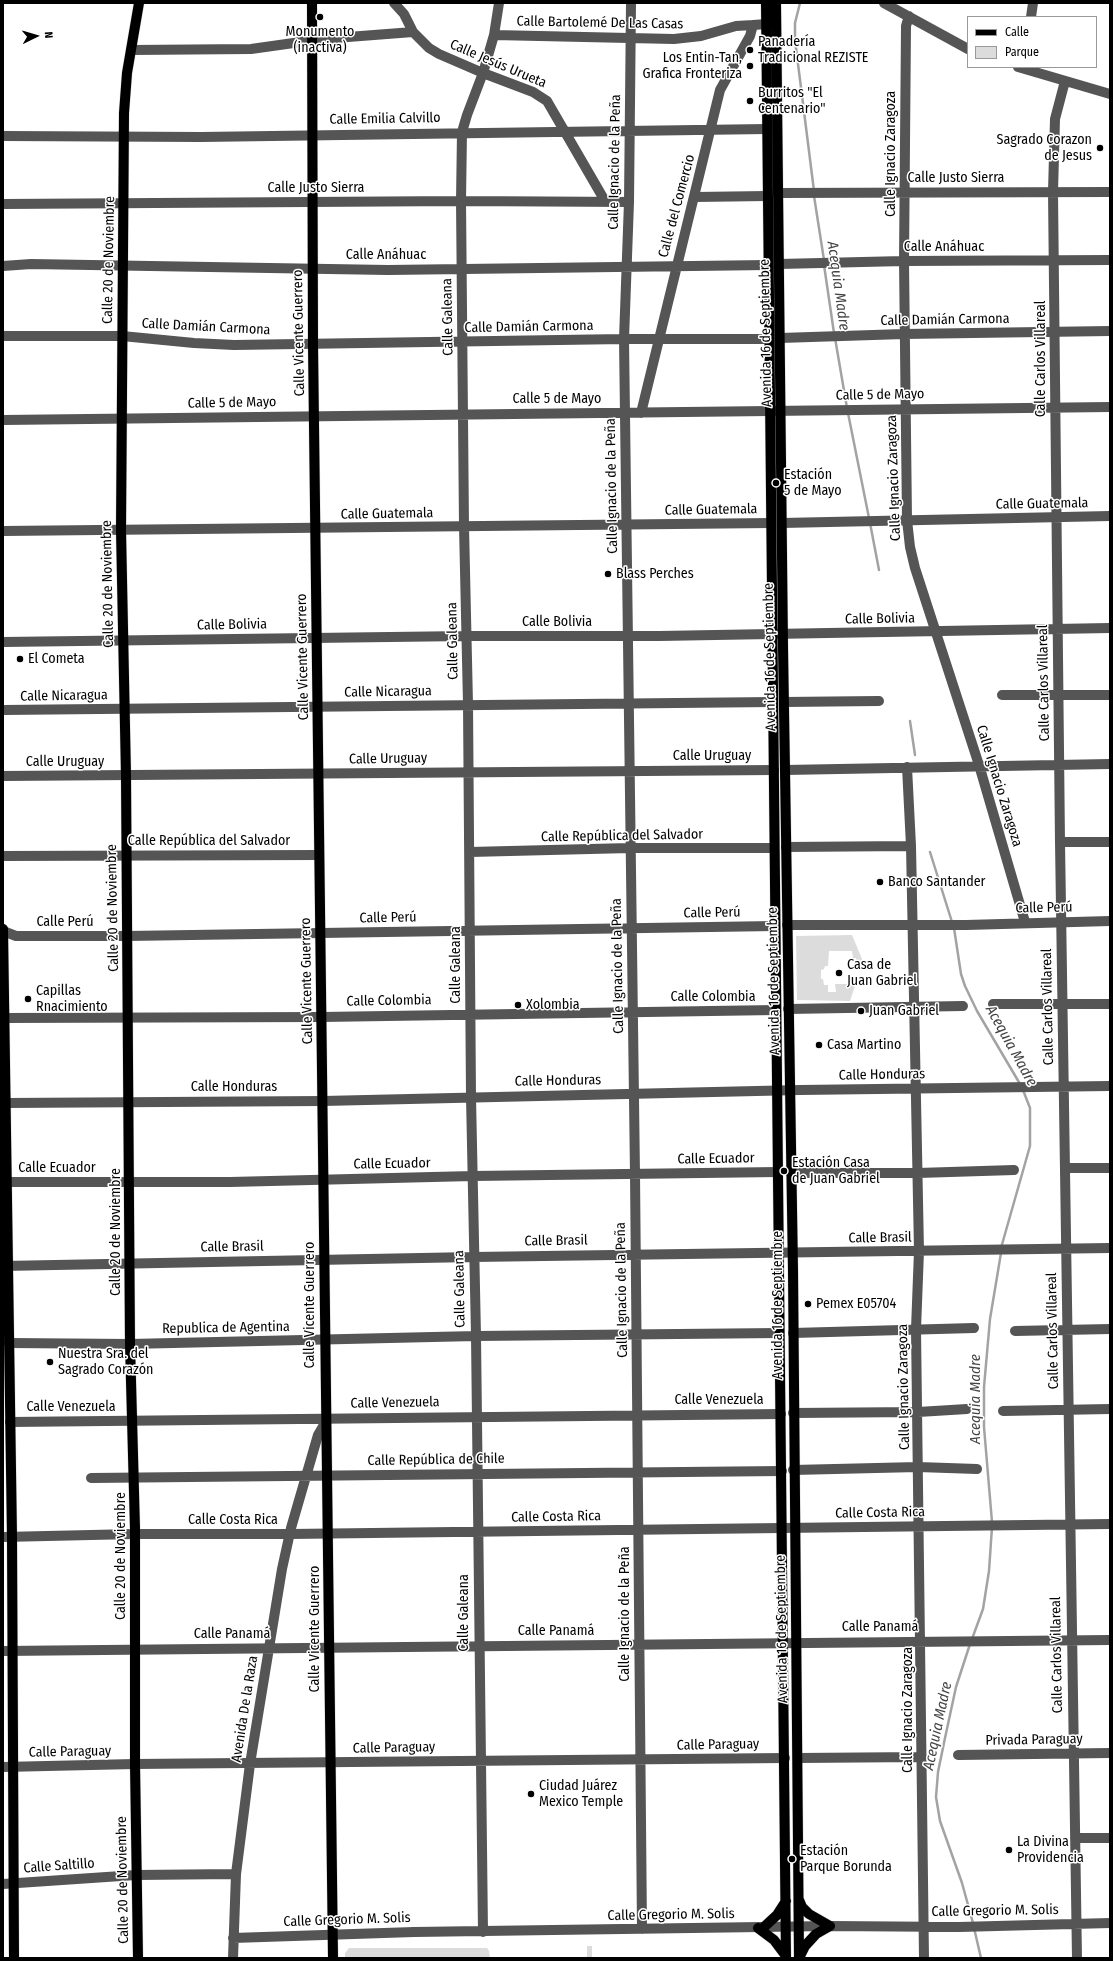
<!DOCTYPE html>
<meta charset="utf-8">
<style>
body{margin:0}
#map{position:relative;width:1113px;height:1961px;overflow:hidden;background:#fff;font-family:"Fira Sans Condensed",sans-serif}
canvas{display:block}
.frame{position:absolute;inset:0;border:4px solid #000;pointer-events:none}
.legend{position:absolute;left:967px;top:16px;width:130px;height:52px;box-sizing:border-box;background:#fff;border:1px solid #999;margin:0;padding:5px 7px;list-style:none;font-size:12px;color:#000}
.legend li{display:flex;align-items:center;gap:8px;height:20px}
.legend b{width:20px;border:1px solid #999}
.north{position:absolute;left:16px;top:16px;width:40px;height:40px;-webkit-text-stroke:3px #fff;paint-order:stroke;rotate:85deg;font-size:11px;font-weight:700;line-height:16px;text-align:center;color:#000}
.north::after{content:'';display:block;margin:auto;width:14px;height:18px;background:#000;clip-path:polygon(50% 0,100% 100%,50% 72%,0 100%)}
</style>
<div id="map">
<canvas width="1113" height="1961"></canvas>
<div class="frame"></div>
<ul class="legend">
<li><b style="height:5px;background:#000"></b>Calle</li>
<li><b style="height:11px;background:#dcdcdc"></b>Parque</li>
</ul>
<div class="north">N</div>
</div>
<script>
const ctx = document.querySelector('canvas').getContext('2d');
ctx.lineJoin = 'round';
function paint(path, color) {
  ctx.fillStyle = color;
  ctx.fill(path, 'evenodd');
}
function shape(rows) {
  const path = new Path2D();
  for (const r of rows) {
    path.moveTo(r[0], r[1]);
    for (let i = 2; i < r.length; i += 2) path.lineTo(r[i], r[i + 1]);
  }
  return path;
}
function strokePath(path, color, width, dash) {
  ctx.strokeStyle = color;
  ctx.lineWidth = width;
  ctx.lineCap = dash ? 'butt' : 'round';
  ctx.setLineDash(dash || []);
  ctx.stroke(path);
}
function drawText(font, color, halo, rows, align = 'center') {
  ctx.font = font + ' "Fira Sans Condensed",sans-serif';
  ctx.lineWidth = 3;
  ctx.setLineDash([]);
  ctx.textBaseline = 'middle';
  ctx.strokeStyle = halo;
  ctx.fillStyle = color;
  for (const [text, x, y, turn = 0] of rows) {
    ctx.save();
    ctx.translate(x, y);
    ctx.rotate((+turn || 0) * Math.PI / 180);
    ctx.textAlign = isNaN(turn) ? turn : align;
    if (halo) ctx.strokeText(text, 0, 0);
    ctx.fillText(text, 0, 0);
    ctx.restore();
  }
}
const green = shape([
 [852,935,862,959,859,967,856,969,856,958,853,958,852,951,829,951,828,966,825,966,824,969,821,970,821,979,823,979,824,985,828,985,828,992,836,992,835,984,852,984,852,978,856,983,850,1001,797,1000,796,936],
 [587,1946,592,1946,592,1958,587,1958],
 [349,1948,487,1948,489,1951,490,1958,345,1958,345,1953]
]);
const stream = shape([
 [800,3,795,23,795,40,814,191],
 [814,196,824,260],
 [824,265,834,333],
 [835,338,847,408],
 [848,413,869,518],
 [870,523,879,570],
 [910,721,915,755],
 [930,852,952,922],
 [954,928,961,974,965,986,977,1011,1020,1084],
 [1001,1248,1030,1146,1030,1108,1023,1090],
 [992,1522,984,1427,984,1387,990,1319,1001,1253],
 [972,1639,983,1609,989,1571,992,1527],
 [970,1644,956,1687,945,1738,938,1772,936,1797,940,1821,962,1883,973,1923],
 [974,1928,981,1958]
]);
const minor = shape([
 [394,3,404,14,413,32,429,48,439,54,483,73,533,92,547,101,605,201],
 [631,3,629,202,624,339,635,1174,642,1929],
 [884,3,968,49],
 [909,16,906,26,904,261,907,520,910,547,915,568,979,765,1025,922],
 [1031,17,1033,3],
 [494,35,674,39,701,36,736,26,753,25],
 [131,50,251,49,322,39,413,32],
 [1018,67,1110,94],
 [1065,81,1055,119,1053,192,1060,842,1077,1958],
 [3,136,201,137,767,129],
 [778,193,1110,192],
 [695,197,767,196],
 [3,204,461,201,629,202],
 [779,264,904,261,1110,260],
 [3,266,31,264,388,270,768,265],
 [3,336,122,336,194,343,234,345,624,339,769,339],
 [780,338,904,334,1110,331],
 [641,413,720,90,750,36,753,25,767,24],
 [3,420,1110,407],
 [782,523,1110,516],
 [3,531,771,523],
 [3,642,467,636,659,636,1110,628],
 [1002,695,1110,695],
 [784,702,879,701],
 [3,710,773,702],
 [907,767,911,846,919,1251,916,1329,924,1958],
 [785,770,1110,764],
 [3,776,774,770],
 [1060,842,1110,842],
 [786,847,911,846],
 [470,852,630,848,774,848],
 [3,856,319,855],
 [787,925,966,925,1110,921],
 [3,931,16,936,127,936,775,926],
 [993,1004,1110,1004],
 [788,1009,963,1006],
 [3,1018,322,1017,776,1010],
 [6,1103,323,1101,800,1090,1110,1086],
 [1065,1168,1110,1168],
 [791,1173,918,1173,1014,1170],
 [7,1182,230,1182,473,1176,778,1172],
 [3,1266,473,1257,1110,1248],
 [1015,1331,1110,1329],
 [793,1333,974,1328],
 [9,1343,130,1344,476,1336,779,1333],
 [1003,1411,1110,1409],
 [793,1413,918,1412,967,1409],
 [10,1422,781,1414],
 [793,1470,918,1467,977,1469],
 [91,1478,782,1471],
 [3,1537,135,1534,290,1534,1110,1524],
 [3,1651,1110,1640],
 [958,1755,1110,1753],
 [798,1758,922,1757],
 [3,1767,135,1764,785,1758],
 [1075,1838,1110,1838],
 [3,1884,136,1875,236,1874],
 [483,1932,476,1336,471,1097,468,704,464,526,461,201,462,132,467,115,483,73,494,35,499,3],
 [233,1938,414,1932,830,1926,959,1927,1110,1923],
 [233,1958,236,1874,250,1764,282,1569,291,1528,318,1435,325,1423]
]);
const major = shape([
 [312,3,313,344,333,1958],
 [766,3,786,1958],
 [776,3,783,647,793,1270,799,1958],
 [3,929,12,1537,14,1958],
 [799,1900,802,1907,809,1914,830,1926],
 [758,1928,774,1940,786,1956],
 [763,1928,777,1915,786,1901],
 [800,1956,805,1946,816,1934,830,1926],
 [138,1958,135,1764,135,1529,130,1344,126,776,121,530,124,113,127,73,139,3]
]);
const markers = [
 [320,17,4,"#000"],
 [750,50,4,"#000"],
 [750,66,4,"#000"],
 [750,101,4,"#000"],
 [1100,148,4,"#000"],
 [776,483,4,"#000"],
 [608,574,4,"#000"],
 [20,659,4,"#000"],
 [880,882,4,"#000"],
 [839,973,4,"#000"],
 [28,999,4,"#000"],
 [518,1005,4,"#000"],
 [861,1011,4,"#000"],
 [819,1045,4,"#000"],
 [784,1171,4,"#000"],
 [808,1304,4,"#000"],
 [50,1362,4,"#000"],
 [531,1794,4,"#000"],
 [1009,1850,4,"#000"],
 [792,1859,4,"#000"]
];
const streetNames = [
 ["Calle Bartolemé De Las Casas",600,23,1],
 ["Calle Jesús Urueta",498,64,23],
 ["Calle Emilia Calvillo",385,119,-1],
 ["Calle Ignacio Zaragoza",891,154,-90],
 ["Calle Ignacio de la Peña",615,162,-89],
 ["Calle Justo Sierra",956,178],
 ["Calle Justo Sierra",316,188],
 ["Calle del Comercio",677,206,-75],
 ["Calle Anáhuac",944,247],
 ["Calle Anáhuac",386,255],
 ["Calle 20 de Noviembre",109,260,-89],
 ["Calle Galeana",448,317,-91],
 ["Calle Damián Carmona",945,320,-1],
 ["Calle Damián Carmona",206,327,3],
 ["Calle Damián Carmona",529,327,-1],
 ["Calle Vicente Guerrero",299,333,-91],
 ["Avenida 16 de Septiembre",766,333,-91],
 ["Calle Carlos Villareal",1041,359,-90],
 ["Calle 5 de Mayo",880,395,-1],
 ["Calle 5 de Mayo",557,399],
 ["Calle 5 de Mayo",232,403,-1],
 ["Calle Ignacio Zaragoza",894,478,-92],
 ["Calle Ignacio de la Peña",612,486,-91],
 ["Calle Guatemala",1042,504,-1],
 ["Calle Guatemala",711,510,-1],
 ["Calle Guatemala",387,514,-1],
 ["Calle 20 de Noviembre",108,584,-91],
 ["Calle Bolivia",880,619,-1],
 ["Calle Bolivia",557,622],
 ["Calle Bolivia",232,625,-1],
 ["Calle Galeana",453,641,-91],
 ["Calle Vicente Guerrero",303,657,-91],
 ["Avenida 16 de Septiembre",770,657,-91],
 ["Calle Carlos Villareal",1044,683,-91],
 ["Calle Nicaragua",388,692,-1],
 ["Calle Nicaragua",64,696,-1],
 ["Calle Uruguay",712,756],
 ["Calle Uruguay",388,759,-1],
 ["Calle Uruguay",65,762],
 ["Calle Ignacio Zaragoza",999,786,73],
 ["Calle República del Salvador",622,836,-1],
 ["Calle República del Salvador",209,841],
 ["Calle 20 de Noviembre",113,908,-91],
 ["Calle Perú",1044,908,-1],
 ["Calle Perú",712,913,-1],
 ["Calle Perú",388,918,-1],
 ["Calle Perú",65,922],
 ["Calle Galeana",456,965,-90],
 ["Calle Ignacio de la Peña",618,966,-91],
 ["Calle Vicente Guerrero",307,981,-91],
 ["Avenida 16 de Septiembre",774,981,-91],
 ["Calle Colombia",713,997],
 ["Calle Colombia",389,1001,-1],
 ["Calle Carlos Villareal",1048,1007,-91],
 ["Calle Honduras",882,1075,-1],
 ["Calle Honduras",558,1081,-1],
 ["Calle Honduras",234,1087],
 ["Calle Ecuador",716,1159,-1],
 ["Calle Ecuador",392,1164,-1],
 ["Calle Ecuador",57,1168],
 ["Calle 20 de Noviembre",116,1232,-90],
 ["Calle Brasil",880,1238,-1],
 ["Calle Brasil",556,1241,-1],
 ["Calle Brasil",232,1247,-1],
 ["Calle Galeana",460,1289,-91],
 ["Calle Ignacio de la Peña",622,1290,-91],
 ["Calle Vicente Guerrero",310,1305,-90],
 ["Avenida 16 de Septiembre",778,1305,-90],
 ["Republica de Agentina",226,1328,-1],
 ["Calle Carlos Villareal",1053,1331,-91],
 ["Calle Ignacio Zaragoza",904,1387,-91],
 ["Calle Venezuela",719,1400],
 ["Calle Venezuela",395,1403,-1],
 ["Calle Venezuela",71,1407],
 ["Calle República de Chile",436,1460,-1],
 ["Calle Costa Rica",880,1513,-1],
 ["Calle Costa Rica",556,1517,-1],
 ["Calle Costa Rica",233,1520],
 ["Calle 20 de Noviembre",121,1556,-90],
 ["Calle Galeana",464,1613,-90],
 ["Calle Ignacio de la Peña",625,1614,-90],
 ["Calle Panamá",880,1627],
 ["Calle Vicente Guerrero",315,1629,-90],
 ["Avenida 16 de Septiembre",782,1629,-91],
 ["Calle Panamá",556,1631],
 ["Calle Panamá",232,1634],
 ["Calle Carlos Villareal",1057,1655,-91],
 ["Avenida De la Raza",245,1709,-81],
 ["Calle Ignacio Zaragoza",908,1710,-90],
 ["Privada Paraguay",1034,1740,-1],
 ["Calle Paraguay",718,1745,-1],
 ["Calle Paraguay",394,1748,-1],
 ["Calle Paraguay",70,1752,-1],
 ["Calle Saltillo",59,1866,-4],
 ["Calle 20 de Noviembre",123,1880,-91],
 ["Calle Gregorio M. Solis",995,1911,-1],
 ["Calle Gregorio M. Solis",671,1915,-1],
 ["Calle Gregorio M. Solis",347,1920,-2]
];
const poiNames = [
 ["Monumento",320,32,"center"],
 ["(inactiva)",320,48,"center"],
 ["Panadería",758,42],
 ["Tradicional REZISTE",758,58],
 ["Los Entin-Tan,",742,58,"right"],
 ["Grafica Fronteriza",742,74,"right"],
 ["Burritos \"El",758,93],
 ["Centenario\"",758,109],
 ["Sagrado Corazon",1092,140,"right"],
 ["de Jesus",1092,156,"right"],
 ["Estación",784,475],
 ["5 de Mayo",784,491],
 ["Blass Perches",616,574],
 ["El Cometa",28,659],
 ["Banco Santander",888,882],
 ["Casa de",847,965],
 ["Juan Gabriel",847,981],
 ["Capillas",36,991],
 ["Rnacimiento",36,1007],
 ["Xolombia",526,1005],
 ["Juan Gabriel",869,1011],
 ["Casa Martino",827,1045],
 ["Estación Casa",792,1163],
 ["de Juan Gabriel",792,1179],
 ["Pemex E05704",816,1304],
 ["Nuestra Sra. del",58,1354],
 ["Sagrado Corazón",58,1370],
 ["Ciudad Juárez",539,1786],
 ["Mexico Temple",539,1802],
 ["La Divina",1017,1842],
 ["Providencia",1017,1858],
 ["Estación",800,1851],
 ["Parque Borunda",800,1867]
];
const waterNames = [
 ["Acequia Madre",838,286,82],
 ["Acequia Madre",1011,1046,61],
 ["Acequia Madre",976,1399,-90],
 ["Acequia Madre",938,1726,-78]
];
paint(green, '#dcdcdc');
strokePath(stream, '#a3a3a3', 2.5);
strokePath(major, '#dbdbdb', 11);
strokePath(minor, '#555', 10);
strokePath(major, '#000', 10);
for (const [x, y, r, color] of markers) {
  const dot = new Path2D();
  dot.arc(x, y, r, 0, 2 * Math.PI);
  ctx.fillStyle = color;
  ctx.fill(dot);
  strokePath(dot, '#fff', 1.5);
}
drawText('14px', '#000', '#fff', streetNames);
drawText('14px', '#000', '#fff', poiNames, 'left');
drawText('italic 15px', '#444', '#fff', waterNames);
</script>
